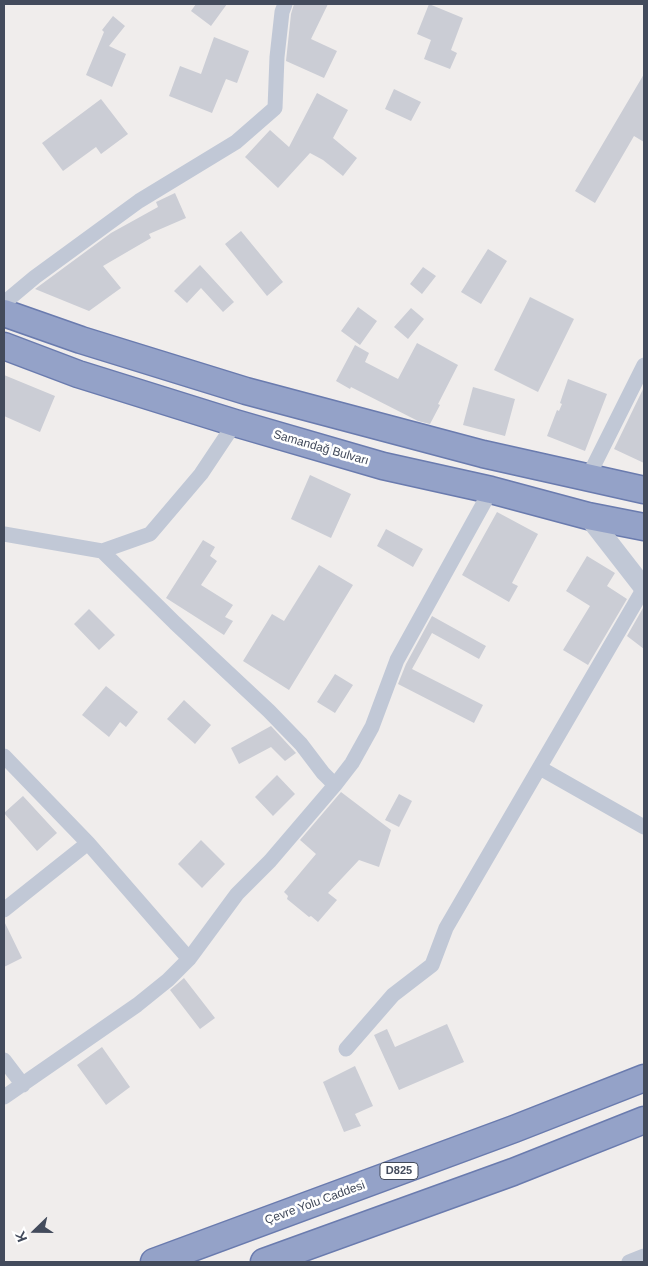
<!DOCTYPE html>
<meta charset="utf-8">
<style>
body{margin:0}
#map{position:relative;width:648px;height:1266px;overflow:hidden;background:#f0edec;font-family:Arial,sans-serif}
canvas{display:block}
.frame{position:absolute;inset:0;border:5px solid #434b5c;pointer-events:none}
.north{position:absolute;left:10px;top:1206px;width:50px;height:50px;-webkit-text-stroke:4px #fff;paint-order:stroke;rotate:248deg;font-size:14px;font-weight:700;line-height:20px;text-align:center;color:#434b5c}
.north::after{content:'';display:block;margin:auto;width:18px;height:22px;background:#434b5c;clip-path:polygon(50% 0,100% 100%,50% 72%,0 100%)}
</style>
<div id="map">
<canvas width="648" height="1266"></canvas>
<div class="frame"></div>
<div class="north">K</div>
</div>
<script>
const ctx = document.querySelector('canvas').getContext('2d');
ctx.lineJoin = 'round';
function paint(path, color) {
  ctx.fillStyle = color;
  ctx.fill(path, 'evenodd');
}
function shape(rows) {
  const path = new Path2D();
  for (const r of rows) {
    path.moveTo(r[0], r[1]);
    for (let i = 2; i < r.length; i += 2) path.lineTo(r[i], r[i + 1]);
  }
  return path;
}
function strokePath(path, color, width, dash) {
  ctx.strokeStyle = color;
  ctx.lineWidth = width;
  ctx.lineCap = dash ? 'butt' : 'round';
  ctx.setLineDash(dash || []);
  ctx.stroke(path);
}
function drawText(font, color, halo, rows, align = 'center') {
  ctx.font = font + ' Arial,sans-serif';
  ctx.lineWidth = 5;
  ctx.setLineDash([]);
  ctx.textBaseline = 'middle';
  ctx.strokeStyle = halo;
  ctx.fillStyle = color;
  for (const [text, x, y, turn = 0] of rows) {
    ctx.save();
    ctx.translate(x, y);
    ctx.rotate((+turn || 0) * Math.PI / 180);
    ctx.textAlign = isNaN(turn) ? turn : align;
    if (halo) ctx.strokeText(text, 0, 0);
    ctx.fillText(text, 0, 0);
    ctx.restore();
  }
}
const building = shape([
 [196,4,227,4,211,26,191,11],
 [294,4,328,4,311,39,337,51,324,78,286,61,291,14],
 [429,4,463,18,451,50,457,53,450,69,424,59,431,40,417,34],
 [113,16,125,26,109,46,126,54,112,87,86,75,104,32,102,30],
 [214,37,249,51,237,83,226,79,212,113,169,96,180,66,201,74],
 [644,74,644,142,634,136,595,203,575,191],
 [394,89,421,102,411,121,385,109],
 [317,93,348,110,333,138,357,158,343,176,323,160,310,153,278,188,245,157,270,130,289,147],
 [101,99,128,134,101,154,96,147,63,171,42,143],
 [175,193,186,218,149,234,151,238,103,266,121,288,89,311,35,289,111,233,158,207,156,202],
 [241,231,283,282,267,296,225,244],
 [488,249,507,261,481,304,461,292],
 [200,265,234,302,223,312,201,288,187,303,174,291],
 [423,267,436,276,422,294,410,284],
 [530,297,574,319,538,392,494,370],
 [358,307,377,321,360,345,341,331],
 [411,308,424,319,408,339,394,327],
 [417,343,458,365,438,404,440,405,430,424,418,421,351,387,350,389,336,381,355,345,369,353,365,362,398,379],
 [4,375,55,396,40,432,4,416],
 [568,379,607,394,585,451,547,436,557,410,559,411,562,404,560,403],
 [473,387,515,399,505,436,463,425],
 [644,387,644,463,614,449],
 [310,475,351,494,331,538,291,519],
 [497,512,538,534,512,583,518,586,509,602,462,575],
 [386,529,423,549,413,567,377,546],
 [203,540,215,547,210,556,217,561,201,585,233,605,225,617,233,621,224,635,166,598],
 [587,556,615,573,607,586,627,599,588,665,563,650,590,606,566,591],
 [319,565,353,585,289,690,243,661,272,614,284,621],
 [643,608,644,609,644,649,627,636],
 [89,609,115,635,99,650,74,624],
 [432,616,486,646,479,659,432,633,412,669,483,705,474,723,398,684,406,664],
 [335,674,353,685,335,713,317,702],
 [106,686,138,712,126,727,120,722,109,737,82,715],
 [184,700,211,725,195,744,167,719],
 [271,726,296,753,285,761,271,747,239,764,231,748],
 [277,775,295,794,273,816,255,797],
 [341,792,391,830,379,867,359,860,328,893,337,900,318,922,311,916,309,917,287,899,288,896,284,892,316,854,300,840],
 [399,794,412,801,399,827,385,820],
 [23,796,57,833,37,851,4,813],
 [201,840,225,864,202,888,178,864],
 [4,921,22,958,4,967],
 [184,978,215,1018,200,1029,170,990],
 [447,1024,464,1062,399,1090,374,1035,387,1029,395,1047],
 [102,1047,130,1087,106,1105,77,1065],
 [355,1066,373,1106,355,1114,361,1126,344,1132,323,1082]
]);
const minor = shape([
 [4,303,35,277,139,201,236,142,275,108,277,57,282,12,285,4],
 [588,477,644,365],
 [4,534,102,551,150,534,201,474,235,423],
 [102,551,175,623,269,711,301,744,323,773,335,785],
 [4,756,88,843,189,959],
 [540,768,644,827],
 [4,910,88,843],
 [346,1049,393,995,432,965,446,928,644,588],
 [4,1060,23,1085],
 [4,1097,137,1005,168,980,189,959,237,894,270,861,335,785,352,763,372,727,397,660,491,490],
 [629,1262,644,1256]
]);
const tertiary = shape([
 [588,516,644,588]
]);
const trunk = shape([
 [4,313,81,340,246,391,483,454,644,490],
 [4,346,78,374,235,423,383,466,491,490,588,516,644,527],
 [154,1262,514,1129,644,1078],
 [264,1262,513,1172,644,1120]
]);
const shields = [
 [399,1171,38]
];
const shieldNames = [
 ["D825",399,1171]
];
const streetNames = [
 ["Samandağ Bulvarı",321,448,16],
 ["Çevre Yolu Caddesi",315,1203,-20]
];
paint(building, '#cbcdd5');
strokePath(trunk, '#6a7bae', 29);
strokePath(minor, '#c1c8d6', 15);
strokePath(tertiary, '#c1c8d6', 20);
strokePath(trunk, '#94a2c8', 26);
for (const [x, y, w] of shields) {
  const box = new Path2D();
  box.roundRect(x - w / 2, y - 8.5, w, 17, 4);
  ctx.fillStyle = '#fff';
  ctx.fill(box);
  strokePath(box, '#434b5c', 1);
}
drawText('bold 11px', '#434b5c', null, shieldNames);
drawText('12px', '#434b5c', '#fff', streetNames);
</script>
